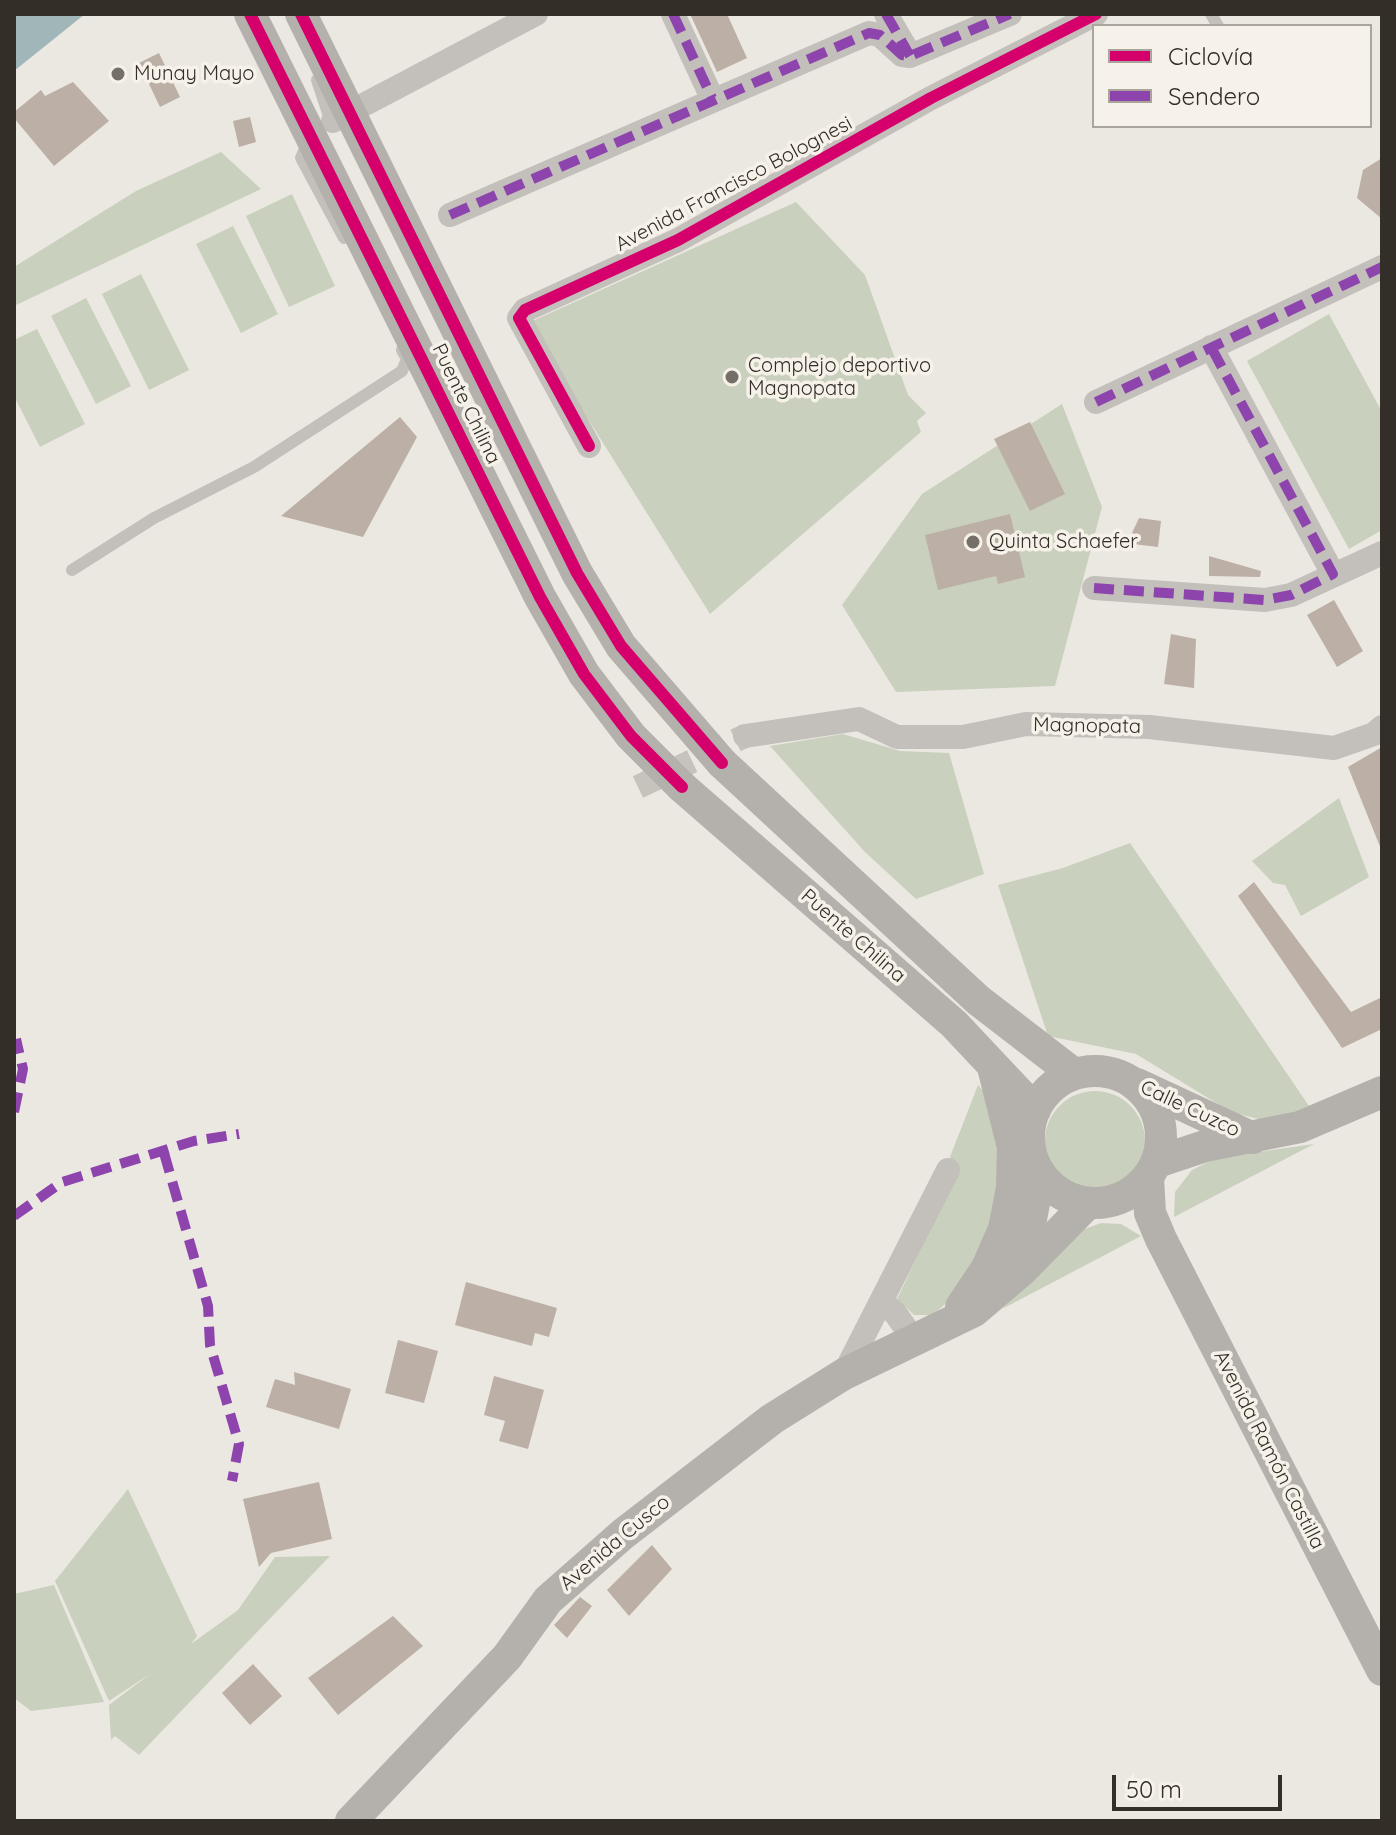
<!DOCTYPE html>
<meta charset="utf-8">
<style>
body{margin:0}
#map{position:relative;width:1396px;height:1835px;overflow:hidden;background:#ebe8e1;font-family:Quicksand,sans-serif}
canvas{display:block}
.frame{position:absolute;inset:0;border:16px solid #342e29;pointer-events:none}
.legend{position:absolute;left:1092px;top:24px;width:280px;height:104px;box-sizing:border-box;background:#f7f2e9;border:2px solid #a9a49c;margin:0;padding:10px 14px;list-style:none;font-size:24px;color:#342e29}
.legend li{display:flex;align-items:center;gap:16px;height:40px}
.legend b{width:40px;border:2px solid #a9a49c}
.scale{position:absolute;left:1112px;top:1775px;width:170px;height:36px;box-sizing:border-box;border:4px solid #342e29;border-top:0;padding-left:10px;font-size:24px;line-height:28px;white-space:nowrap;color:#342e29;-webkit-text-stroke:6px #f7f2e9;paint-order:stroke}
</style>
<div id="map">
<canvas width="1396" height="1835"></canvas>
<div class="frame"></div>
<ul class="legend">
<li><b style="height:10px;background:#d6006c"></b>Ciclovía</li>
<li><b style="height:10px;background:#8e44ad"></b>Sendero</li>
</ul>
<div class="scale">50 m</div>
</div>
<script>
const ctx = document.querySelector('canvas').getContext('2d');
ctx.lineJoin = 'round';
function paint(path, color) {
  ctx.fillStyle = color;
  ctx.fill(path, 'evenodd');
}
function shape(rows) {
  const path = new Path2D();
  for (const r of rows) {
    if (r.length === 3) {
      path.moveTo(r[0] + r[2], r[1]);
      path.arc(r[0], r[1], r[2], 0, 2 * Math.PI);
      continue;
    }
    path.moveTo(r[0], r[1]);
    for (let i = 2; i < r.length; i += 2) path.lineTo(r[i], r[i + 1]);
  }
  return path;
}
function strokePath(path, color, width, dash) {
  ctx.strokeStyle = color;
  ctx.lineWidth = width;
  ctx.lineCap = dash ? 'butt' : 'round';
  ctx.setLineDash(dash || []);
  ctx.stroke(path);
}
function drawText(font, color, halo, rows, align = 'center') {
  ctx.font = font + ' Quicksand,sans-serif';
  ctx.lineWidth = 7;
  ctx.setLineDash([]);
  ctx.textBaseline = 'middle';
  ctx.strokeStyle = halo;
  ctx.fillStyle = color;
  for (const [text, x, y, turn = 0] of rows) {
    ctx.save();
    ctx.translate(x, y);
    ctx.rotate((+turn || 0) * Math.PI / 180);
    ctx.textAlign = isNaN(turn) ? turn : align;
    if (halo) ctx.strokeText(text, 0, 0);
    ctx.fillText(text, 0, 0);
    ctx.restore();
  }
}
const green = shape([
 [221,152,261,189,14,306,14,267,136,191],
 [292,194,335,286,289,307,246,216],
 [796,202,865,275,908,395,926,413,917,421,921,432,710,614,528,323],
 [233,226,278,314,241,333,196,244],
 [141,274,189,370,149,390,102,294],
 [86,298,131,386,96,404,51,316],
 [1329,314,1382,412,1382,530,1349,549,1247,361],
 [37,329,85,424,40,447,14,396,14,340],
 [1062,404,1102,507,1055,686,896,692,842,605,922,494],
 [843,734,900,751,949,753,984,874,916,899,865,852,770,746],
 [1339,798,1369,877,1301,916,1285,885,1273,883,1252,861],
 [1130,843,1309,1106,1288,1116,1262,1120,1231,1112,1136,1054,1048,1036,998,885,1063,868],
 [978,1085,991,1100,1004,1156,997,1221,970,1281,933,1315,914,1315,897,1299,959,1170,950,1157],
 [1095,1141,50],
 [1314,1144,1174,1217,1175,1192,1192,1170,1216,1158],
 [1101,1223,1121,1224,1141,1236,1002,1309,1082,1230],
 [128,1489,197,1636,191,1644,238,1610,275,1557,330,1556,139,1755,115,1736,111,1740,109,1705,150,1674,109,1701,55,1581],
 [54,1585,104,1702,31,1711,14,1698,14,1594]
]);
const water = shape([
 [14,14,85,14,14,71]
]);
const building = shape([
 [690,14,727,14,747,58,717,72],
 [159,53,180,97,160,107,139,63],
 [73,82,109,121,54,166,14,118,14,112,41,90,45,96],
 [250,117,256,142,239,147,233,121],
 [1382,158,1382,219,1357,198,1363,170],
 [400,417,417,437,363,537,281,516],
 [1030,422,1065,494,1030,511,994,439],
 [1010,514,1025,577,998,584,996,576,938,590,925,535],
 [1139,518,1161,521,1158,547,1133,544,1132,533],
 [1209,556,1261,571,1260,577,1209,576],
 [1334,600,1363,651,1337,667,1307,615],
 [1171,634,1196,639,1194,688,1164,684],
 [1382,747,1382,849,1381,849,1348,767],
 [1254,882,1351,1012,1382,997,1382,1029,1342,1048,1238,896],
 [466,1282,557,1308,549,1337,535,1333,532,1346,455,1325],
 [398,1340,438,1351,424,1403,385,1393],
 [294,1372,351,1389,339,1429,266,1407,275,1379,295,1385],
 [494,1376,544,1390,528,1449,499,1441,505,1421,484,1415],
 [319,1482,332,1539,271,1553,259,1567,243,1499],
 [652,1545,672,1569,629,1616,607,1590],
 [580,1597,592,1606,567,1638,554,1625],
 [393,1616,423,1646,338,1715,308,1678],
 [253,1664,282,1696,250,1725,222,1693]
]);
const streetTunnel = shape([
 [638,787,745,736]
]);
const lane = shape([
 [1211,14,1218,26],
 [317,80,331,122],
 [308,142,301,158,344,238],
 [72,570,154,518,254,467,402,371,407,359,402,350]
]);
const street = shape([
 [673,14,712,98],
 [886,14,907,50],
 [333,121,536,14],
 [450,215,869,33,880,35,902,55,910,56,1010,14],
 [1211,347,1333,574],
 [1096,402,1382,267],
 [589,446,519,318,525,310,678,240,931,98,1096,14],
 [1094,588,1265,600,1291,595,1382,553],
 [745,736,859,719,897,737,963,737,1026,724,1149,727,1334,748,1374,734,1382,727],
 [882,1302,895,1313,915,1341],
 [844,1374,948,1170]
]);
const secondary = shape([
 [722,763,978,1000,1074,1074],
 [682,787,954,1024,1035,1110],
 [1095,1137,66],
 [1137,1084,1253,1138],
 [1157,1162,1205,1146,1300,1127,1382,1092],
 [1148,1178,1150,1213,1161,1239,1382,1670],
 [1003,1268,1030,1224,1040,1173],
 [961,1307,987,1268,1004,1229,1012,1188,1013,1147,993,1067],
 [351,1821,507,1657,548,1600,623,1534,772,1419,844,1374,974,1311,1022,1270,1088,1203]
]);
const secondaryBridge = shape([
 [250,14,540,597,584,674,631,736,682,787],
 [301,14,577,573,621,646,722,763]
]);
const quiet = shape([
 [673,14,712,98],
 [886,14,910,56],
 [450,215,869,33,880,35,902,55,910,56,1010,14],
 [1096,402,1382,267],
 [1094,588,1265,600,1291,595,1333,574,1211,347],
 [14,1112,23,1069,16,1039],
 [164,1153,208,1306,210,1345,239,1444,232,1481],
 [14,1216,62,1182,194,1141,239,1134]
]);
const cycleway = shape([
 [250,14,540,597,584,674,631,736,682,787],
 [301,14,577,573,621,646,722,763],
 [589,446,519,318,525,310,678,240,931,98,1096,14]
]);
const markers = [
 [118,74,8,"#746f69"],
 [732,377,8,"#746f69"],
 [973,542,8,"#746f69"]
];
const poiNames = [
 ["Munay Mayo",134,74],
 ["Complejo deportivo",748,366],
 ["Magnopata",748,389],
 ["Quinta Schaefer",989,542]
];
const streetNames = [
 ["Avenida Francisco Bolognesi",734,184,-28],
 ["Puente Chilina",466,404,64],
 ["Magnopata",1087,726,1],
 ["Puente Chilina",853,936,41],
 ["Calle Cuzco",1190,1109,25],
 ["Avenida Ramón Castilla",1269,1450,63],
 ["Avenida Cusco",615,1543,-40]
];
paint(green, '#c9d0bd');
paint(water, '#a0b6b9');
paint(building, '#bcafa5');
strokePath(streetTunnel, '#c6c3bc', 24, [24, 12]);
strokePath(lane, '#c3bfba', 12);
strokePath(street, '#c3bfba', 24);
strokePath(secondary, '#b4b0ab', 32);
strokePath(secondaryBridge, '#b4b0ab', 32);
strokePath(quiet, '#8e44ad', 10, [20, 10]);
strokePath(cycleway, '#d6006c', 12);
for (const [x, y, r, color] of markers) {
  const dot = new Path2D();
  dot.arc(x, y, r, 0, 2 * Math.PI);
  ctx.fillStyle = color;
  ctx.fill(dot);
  strokePath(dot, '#f7f2e9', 3);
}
drawText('20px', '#342e29', '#f7f2e9', poiNames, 'left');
drawText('20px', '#342e29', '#f7f2e9', streetNames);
</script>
